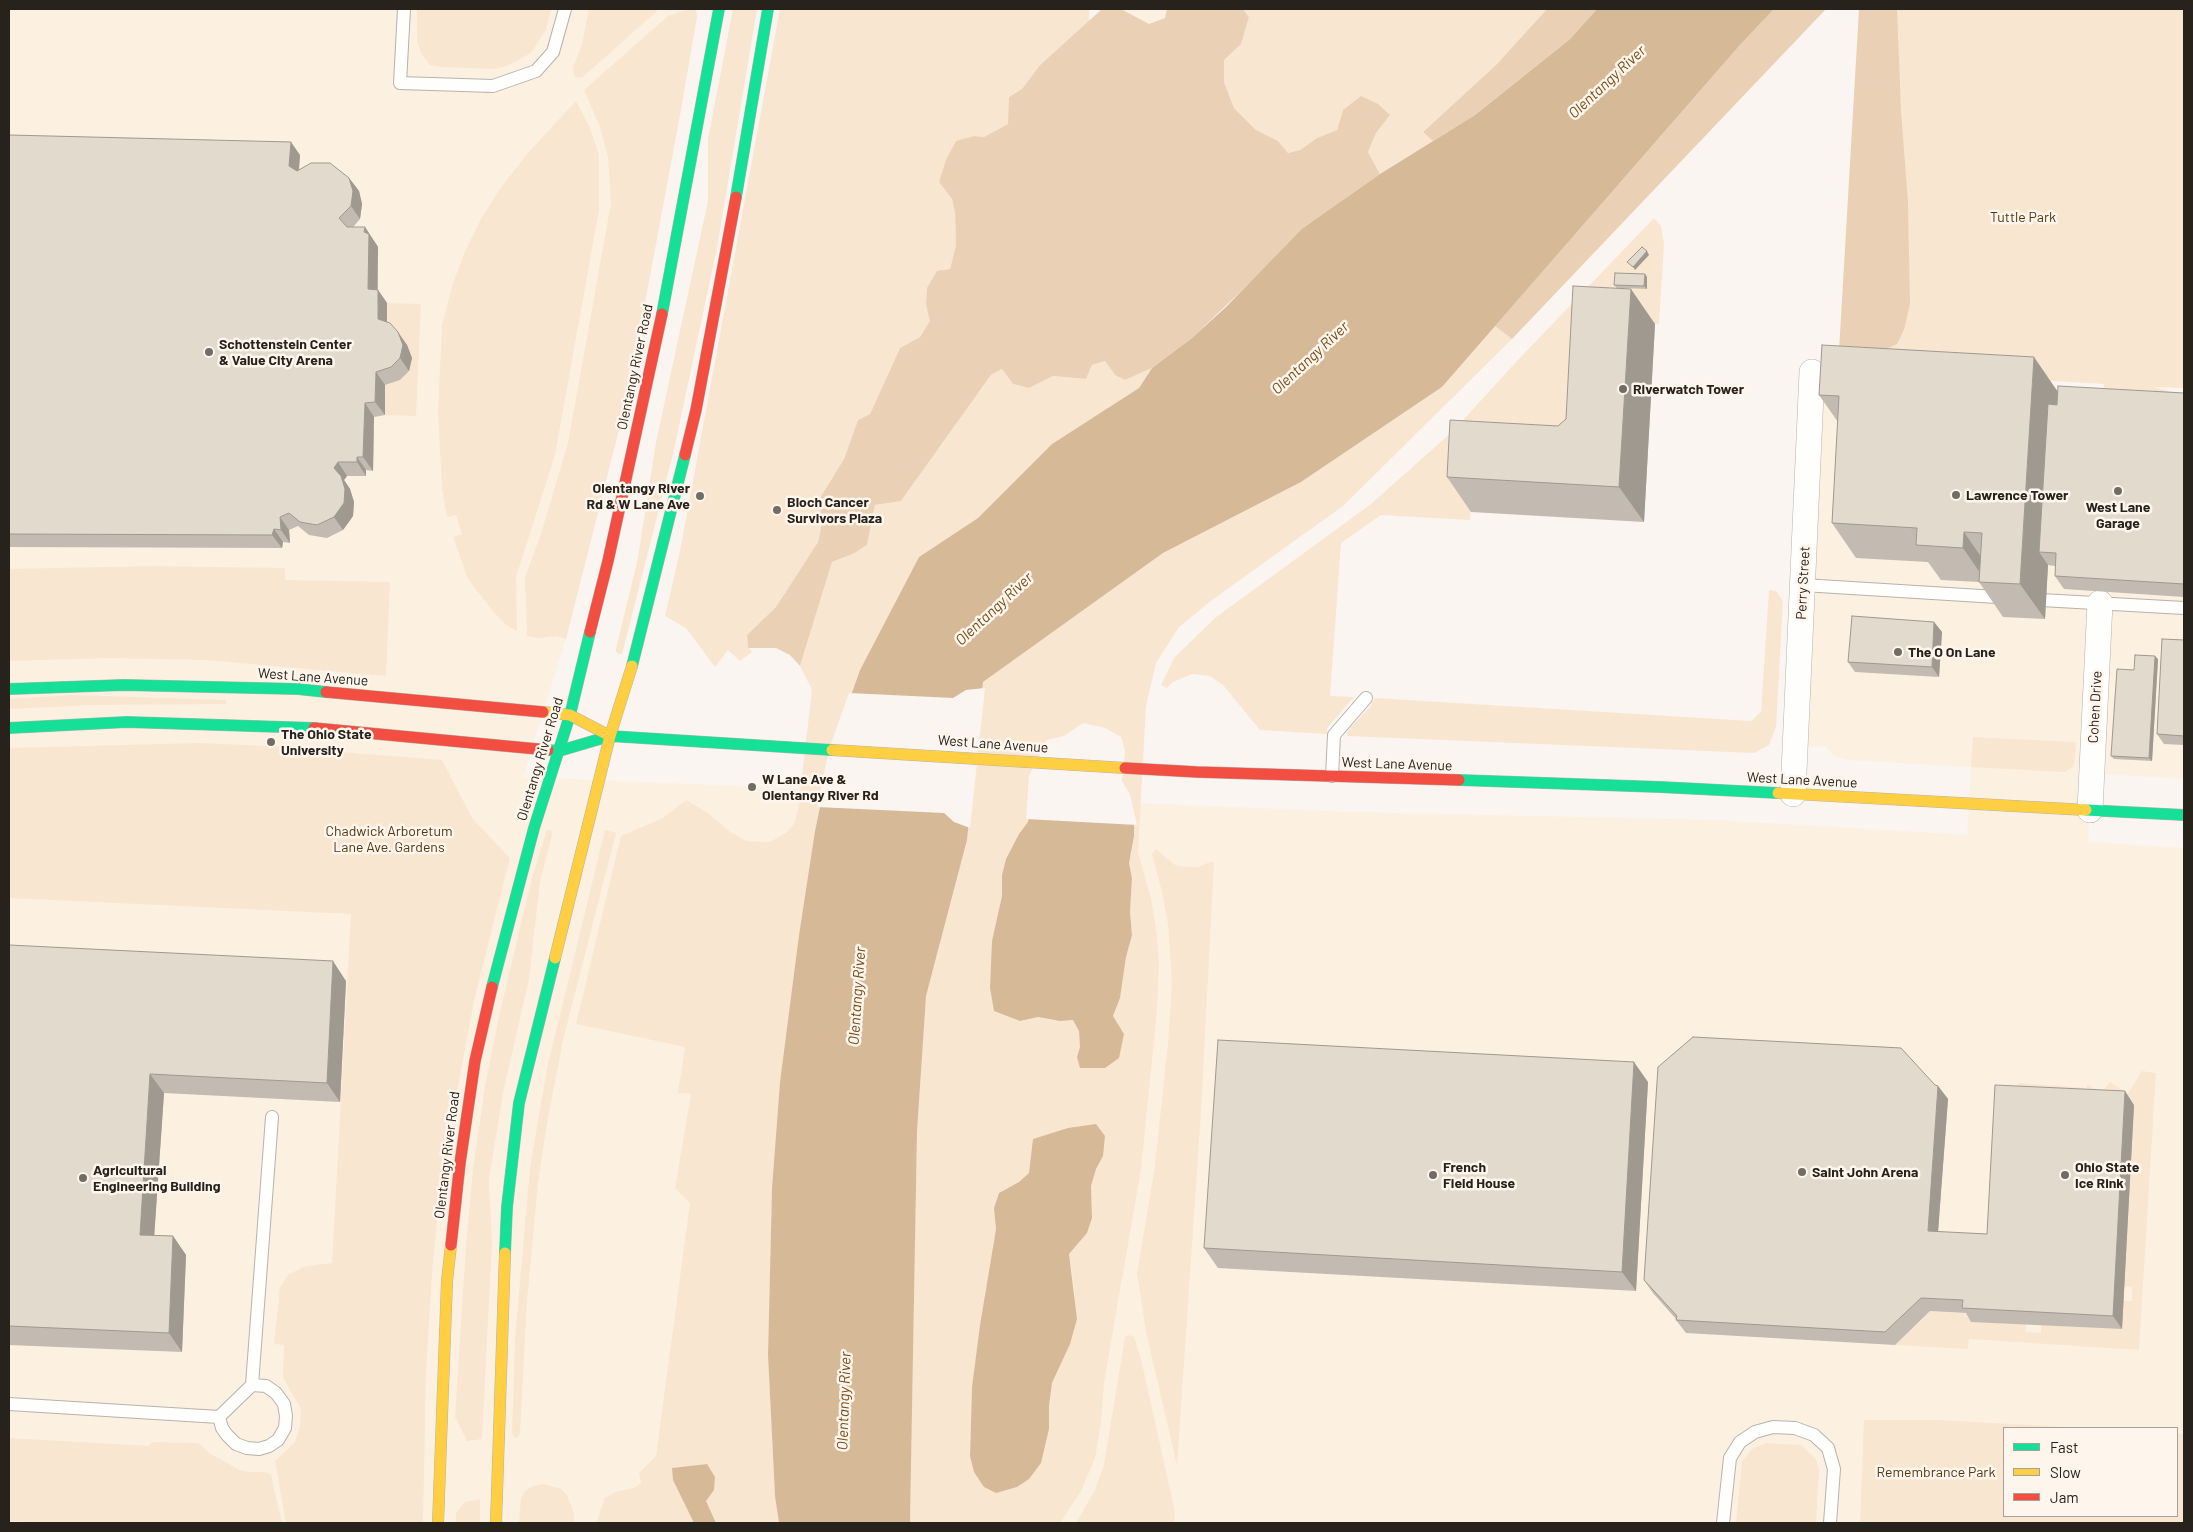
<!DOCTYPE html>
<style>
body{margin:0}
#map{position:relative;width:2193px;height:1532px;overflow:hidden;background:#faf5f0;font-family:Barlow,sans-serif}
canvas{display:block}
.frame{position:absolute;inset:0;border:10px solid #27221c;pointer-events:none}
.legend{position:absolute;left:2003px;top:1427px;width:175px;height:90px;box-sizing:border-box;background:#fef5ec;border:1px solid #a8a199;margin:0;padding:6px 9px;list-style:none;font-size:15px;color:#27221c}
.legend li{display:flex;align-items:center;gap:10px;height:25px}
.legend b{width:25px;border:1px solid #a8a199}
</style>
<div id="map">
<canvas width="2193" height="1532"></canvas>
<div class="frame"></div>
<ul class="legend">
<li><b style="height:6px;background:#16e098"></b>Fast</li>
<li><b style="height:6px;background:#ffcf43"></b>Slow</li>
<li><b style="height:6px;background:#f24e42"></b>Jam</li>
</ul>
</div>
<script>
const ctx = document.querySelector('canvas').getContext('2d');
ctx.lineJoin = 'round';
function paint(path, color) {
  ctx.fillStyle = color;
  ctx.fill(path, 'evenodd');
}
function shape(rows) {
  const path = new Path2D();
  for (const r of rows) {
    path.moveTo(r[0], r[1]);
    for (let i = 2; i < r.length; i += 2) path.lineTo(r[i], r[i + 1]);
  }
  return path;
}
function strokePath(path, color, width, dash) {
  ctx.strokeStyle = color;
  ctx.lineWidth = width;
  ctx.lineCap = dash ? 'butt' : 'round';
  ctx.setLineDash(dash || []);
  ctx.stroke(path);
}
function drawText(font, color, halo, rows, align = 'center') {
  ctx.font = font + ' Barlow,sans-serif';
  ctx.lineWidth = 5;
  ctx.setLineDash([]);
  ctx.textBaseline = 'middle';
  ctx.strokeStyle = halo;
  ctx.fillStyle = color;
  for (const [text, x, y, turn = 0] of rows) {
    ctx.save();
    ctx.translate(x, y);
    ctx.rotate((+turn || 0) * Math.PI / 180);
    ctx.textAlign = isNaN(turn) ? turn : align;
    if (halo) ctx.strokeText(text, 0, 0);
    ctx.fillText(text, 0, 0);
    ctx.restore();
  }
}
const built = shape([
 [9,9,695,9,672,141,567,635,523,777,1350,812,1715,820,1967,835,1971,767,1848,760,1834,756,1826,747,1796,746,1812,372,2184,394,2184,779,2092,773,2088,842,2184,848,2184,1523,9,1523],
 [2004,1428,2177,1428,2177,1516,2004,1516],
 [1121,9,1167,9,1165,18,1149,24]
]);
const green = shape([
 [417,9,551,9,546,30,531,53,507,66,495,69,441,67,430,65,422,55,417,42],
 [589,9,659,9,583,77,578,78,574,76,573,68,582,44],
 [696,9,697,17,681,110,637,346,621,422,567,635,566,639,556,636,538,638,527,636,525,577,541,534,568,443,611,203,608,157,600,127,584,90,668,16,682,11],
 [733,9,757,9,717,248,673,454,622,654,619,654,616,652,616,649,638,558,656,442,708,201,708,139],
 [780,9,1089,9,1089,21,1040,65,1022,89,1009,97,1009,124,984,137,974,136,939,182,952,199,955,213,956,245,950,269,926,305,931,321,920,337,900,348,870,414,858,420,844,459,820,498,821,528,818,542,776,607,747,635,748,647,752,652,740,661,728,650,715,667,686,628,665,616,680,551],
 [1243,9,1547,9,1496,65,1423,132,1433,141,1380,174,1368,152,1376,133,1390,115,1343,110,1337,130,1317,138,1300,150,1288,153,1278,141,1256,130,1234,108,1224,82,1224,60,1241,43,1249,17],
 [1872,9,2184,9,2184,388,2153,387,2184,395,2103,401,2104,384,1854,369],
 [576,101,590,128,599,155,599,210,555,455,516,577,517,631,505,624,492,610,468,579,453,537,462,534,456,515,447,517,442,489,438,412,442,325,452,286,464,254,481,219,500,189,527,154],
 [1654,218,1661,226,1664,244,1659,324,1607,321,1590,454,1475,455,1470,520,1381,515,1341,543,1330,696,1354,697,1327,728,1327,734,1260,730,1223,685,1210,676,1192,674,1173,682,1167,688,1161,685,1174,658,1215,618,1371,504,1454,430,1516,362],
 [387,303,421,304,416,416,385,415,385,385,400,380,409,371,412,358,407,345,387,332],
 [1495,326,1512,339,1343,506,1212,600,1179,627,1156,663,1146,706,1138,852,1151,899,1157,935,1159,964,1157,1011,1141,1169,1104,1383,1101,1423,1095,1458,1081,1491,1060,1523,910,1522,917,1132,926,996,967,840,983,682,1163,553,1301,482,1442,387],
 [1032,789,1132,850,1129,863,1132,878,1130,912,1132,935,1126,957,1120,998,1113,1016,1124,1034,1077,1057,1080,1047,1079,1031,1073,1020,1060,1021,1038,1017,1020,1021,998,916,1002,896,1002,875,1011,849,1028,822],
 [1034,1139,1103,1156,1096,1169,1091,1186,1092,1218,1087,1233,1069,1254,1075,1294,1059,1369,1052,1383,1049,1406,1049,1429,970,1456,972,1387,980,1325,996,1229,995,1208,999,1193,1019,1182,1029,1173],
 [1105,361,1115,375,1125,380,1152,368,1139,388,1052,444,978,518,919,557,860,670,832,749,815,831,799,935,780,1082,772,1188,768,1355,775,1496,779,1523,716,1523,706,1501,714,1490,707,1464,672,1468,694,1523,596,1523,605,1498,615,1492,634,1488,641,1483,639,1473,656,1456,690,1203,675,1188,691,1094,678,1093,685,1047,576,1024,621,836,663,818,686,800,708,813,730,832,746,841,770,842,786,833,794,824,798,810,812,690,800,666,832,562,855,553,867,545,875,505,901,501,991,375,1002,369,1013,384,1029,388,1053,376,1086,379,1092,365],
 [152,566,285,568,285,580,390,582,386,676,206,660,110,658,9,661,9,569],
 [1769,590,1776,591,1783,601,1776,727,1769,745,1754,753,1347,736,1348,730,1370,707,1375,698,1751,721,1761,712],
 [73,695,226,700,226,704,94,705,9,709,9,699],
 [1973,737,2076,742,2075,758,2073,767,2064,772,1971,767],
 [200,743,268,746,442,760,472,818,510,858,474,1001,453,1113,440,1193,433,1260,426,1371,423,1523,286,1523,275,1461,295,1442,300,1426,301,1409,283,1377,284,1345,274,1344,280,1287,288,1275,305,1266,332,1263,351,914,9,898,9,748],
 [547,830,551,830,552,835,540,882,529,979,503,1093,489,1180,492,1243,482,1439,467,1441,455,1417,466,1245,473,1169,485,1086,500,1012,532,878],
 [605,830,616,833,563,1040,546,1129,538,1183,527,1301,520,1433,518,1437,515,1438,512,1434,515,1338,530,1168,547,1068],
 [1156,849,1175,865,1188,867,1198,867,1212,861,1214,863,1201,1112,1177,1466,1146,1332,1137,1273,1154,1173,1168,1044,1172,982,1168,924,1162,892,1152,854],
 [2142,1071,2156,1073,2139,1350,1969,1339,1968,1349,1895,1345,1930,1311,1972,1314,2026,1324,2026,1332,2041,1333,2041,1325,2122,1329,2123,1301,2132,1301,2132,1287,2124,1286,2016,1099,2018,1083,2087,1088,2087,1084,2101,1093,2110,1082,2128,1094],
 [1129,1335,1134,1337,1141,1359,1175,1512,1174,1523,1076,1523,1095,1490,1104,1465,1125,1337],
 [1864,1420,1937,1420,2085,1428,2004,1428,2004,1516,2177,1516,2177,1433,2184,1434,2184,1523,1860,1523],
 [9,1438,149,1446,152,1442,198,1443,209,1453,240,1470,249,1472,266,1472,271,1475,282,1523,52,1523,9,1521],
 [1766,1443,1801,1445,1816,1459,1819,1470,1816,1523,1736,1523,1742,1462,1752,1449],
 [544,1484,561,1489,567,1495,574,1514,574,1523,519,1523,521,1498,525,1491,533,1486],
 [480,1499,480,1523,456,1523,456,1513,465,1502]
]);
const forest = shape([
 [1102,9,1121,9,1149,24,1165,18,1167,9,1243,9,1249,17,1241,44,1224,60,1224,82,1234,108,1256,130,1278,141,1288,153,1300,150,1317,138,1337,130,1343,110,1361,96,1378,104,1390,115,1376,133,1368,152,1380,174,1345,199,1260,273,1192,338,1152,368,1125,380,1115,375,1105,361,1092,365,1086,379,1053,376,1029,388,1013,384,1002,369,991,375,901,501,875,505,867,545,855,553,832,562,800,666,790,655,776,648,748,648,747,635,776,607,818,542,821,528,820,498,844,459,858,420,870,414,900,348,920,337,930,321,926,305,927,288,937,271,950,269,956,245,955,213,952,199,939,182,946,160,956,141,974,136,984,137,1008,124,1009,97,1022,89,1040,65],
 [1547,9,1597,9,1570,39,1475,115,1433,141,1423,132,1496,65],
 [1774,9,1826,9,1512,339,1495,326,1740,45],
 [1859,9,1897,9,1901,110,1908,202,1910,304,1904,330,1897,344,1880,352,1839,351]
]);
const water = shape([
 [1597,9,1774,9,1740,45,1442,387,1301,482,1163,553,983,682,967,840,926,996,917,1132,910,1522,914,1523,779,1523,775,1496,768,1355,772,1188,780,1082,799,935,815,831,832,749,860,670,919,557,978,518,1052,444,1139,388,1152,368,1192,338,1226,307,1302,229,1380,174,1475,115,1570,39],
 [1119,782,1134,822,1134,836,1129,863,1132,878,1130,912,1132,935,1126,957,1120,998,1113,1016,1124,1034,1119,1058,1105,1068,1080,1068,1077,1057,1080,1047,1079,1031,1073,1020,1060,1021,1038,1017,1020,1021,994,1011,990,988,992,941,1002,896,1002,875,1006,859,1019,834,1028,822,1032,789],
 [1096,1124,1105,1136,1103,1156,1096,1169,1091,1186,1092,1218,1087,1233,1069,1254,1077,1319,1070,1344,1052,1383,1049,1406,1049,1429,1041,1463,1029,1479,1017,1487,996,1493,984,1487,974,1472,970,1456,972,1387,980,1325,996,1229,994,1208,999,1193,1019,1182,1029,1173,1033,1139,1068,1128],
 [707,1464,715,1477,714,1490,706,1501,716,1523,694,1523,673,1480,672,1468]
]);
const pier = shape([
 [985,688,970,828,954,822,944,813,817,807,829,749,849,693,953,698,966,690],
 [1083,723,1105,728,1121,737,1125,750,1122,781,1130,794,1137,825,1026,819,1029,776,1047,740,1064,736]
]);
const lane = shape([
 [404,9,400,83,493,86,536,71,553,52,565,9],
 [1803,585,1997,597],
 [2041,600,2184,608],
 [1332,776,1334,735,1366,698],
 [9,1404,219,1417,252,1385,272,1117],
 [219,1417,222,1428,227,1435,236,1444,247,1448,259,1449,269,1446,278,1440,285,1428,286,1416,284,1404,276,1393,266,1386,252,1385],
 [1723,1523,1730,1458,1740,1442,1755,1432,1773,1427,1795,1428,1814,1435,1828,1448,1834,1469,1830,1523]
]);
const street = shape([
 [1793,794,1812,372],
 [2090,810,2100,603]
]);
const fast = shape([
 [736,197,768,9],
 [662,314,719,9],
 [632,666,685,455],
 [9,689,124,685,298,689,326,692],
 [9,728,127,722,314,728],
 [548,750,559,751,610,736,832,750],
 [1459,780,1660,787,1778,793],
 [2086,810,2184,815],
 [492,987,534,828,570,715,590,632],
 [505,1253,507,1207,519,1103,555,958]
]);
const slow = shape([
 [543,712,570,715,610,736],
 [832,750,1125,768],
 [1778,793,2086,810],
 [555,958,610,736,632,666],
 [438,1523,447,1281,451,1245],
 [496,1523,505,1253]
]);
const jam = shape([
 [685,455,696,410,736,197],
 [590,632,608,561,662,314],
 [326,692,543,712],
 [314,728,548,750],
 [1125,768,1197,772,1459,780],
 [451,1245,460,1163,475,1061,492,987]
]);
const wall = shape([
 [9,135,300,155,299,170,349,178,359,191,362,204,360,219,353,227,365,227,378,247,378,290,387,303,387,322,407,345,412,358,409,371,400,380,385,385,385,415,374,417,373,471,366,470,366,476,347,476,344,480,350,489,354,502,353,516,343,530,327,538,309,535,298,526,289,530,290,543,283,542,282,548,9,547],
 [1645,274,1647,277,1647,289,1624,288,1655,324,1644,522,1471,512,1447,477,1558,426,1566,419,1617,288,1614,285],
 [2058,391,2184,393,2184,597,2064,589,2055,576,2055,566,2048,565,2045,619,2003,617,1979,582,1941,580,1928,562,1856,558,1832,523,1838,422,1819,395],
 [1934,622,1942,632,1939,677,1855,672,1848,662],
 [2184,640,2184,745,2164,744,2157,734],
 [2158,659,2152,761,2114,759,2111,756,2134,670],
 [9,945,346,981,340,1102,164,1093,154,1235,173,1236,186,1255,182,1352,9,1345],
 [1648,1082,1636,1291,1218,1268,1204,1248],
 [1935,1085,1938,1086,1948,1099,1938,1232,1987,1234,2134,1105,2122,1329,1971,1322,1966,1313,1930,1311,1895,1345,1686,1333,1676,1320,1676,1319,1653,1293,1644,1280]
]);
const shadedWall = shape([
 [291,142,300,155,298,179,289,166],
 [349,178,359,191,362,204,360,219,351,206],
 [365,227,378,247,377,302,368,289],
 [1647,251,1649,255,1635,270,1633,267],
 [1645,274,1647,277,1647,289,1644,286],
 [1631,289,1655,324,1644,522,1619,487],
 [378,290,387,303,387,332,378,319],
 [398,332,407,345,412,358,409,371,400,358],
 [2034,357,2058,392,2039,552,2048,565,2045,619,2020,584],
 [376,372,385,385,385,415,375,402],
 [365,403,374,417,373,471,363,457],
 [357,457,366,470,366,476,357,462],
 [338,462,347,476,344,480,350,489,354,502,353,516,343,530,334,517,334,468],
 [280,517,289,530,290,543,281,530],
 [274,529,283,542,282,548,272,535],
 [1964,532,1988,567,1987,583,1963,548],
 [1934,622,1942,632,1939,677,1932,667],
 [2155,656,2158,659,2152,761,2149,758],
 [333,961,346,981,340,1102,327,1083],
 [1634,1062,1648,1082,1636,1291,1622,1272],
 [150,1074,164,1093,153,1254,140,1235],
 [1938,1086,1948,1099,1937,1245,1928,1231],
 [2125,1091,2134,1105,2122,1329,2113,1316],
 [173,1236,186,1255,182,1352,169,1333]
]);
const building = shape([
 [9,135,291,142,289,166,297,171,311,163,330,163,349,178,353,191,351,206,339,218,347,227,365,227,364,232,369,234,368,289,378,290,378,319,390,323,398,332,403,345,400,358,391,367,376,372,375,402,365,403,363,457,357,457,357,462,338,462,334,468,341,476,345,489,344,503,334,517,317,525,300,522,289,513,280,517,281,530,274,529,272,535,9,534,9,135],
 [1642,247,1647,251,1633,267,1627,262,1642,247],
 [1615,273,1645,274,1644,286,1614,285,1615,273],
 [1573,286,1631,289,1619,487,1447,477,1450,420,1558,426,1566,419,1573,286],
 [1822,345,2034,357,2020,584,1979,582,1982,533,1964,532,1963,548,1916,545,1917,528,1832,523,1839,396,1819,395,1822,345],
 [2058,386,2184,393,2184,584,2055,576,2056,553,2039,552,2048,404,2057,405,2058,386],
 [1852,616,1934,622,1932,667,1848,662,1852,616],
 [2162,639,2184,640,2184,736,2157,734,2162,639],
 [2135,655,2155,656,2149,758,2111,756,2117,669,2134,670,2135,655],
 [9,945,333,961,327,1083,150,1074,140,1235,173,1236,169,1333,9,1326,9,945],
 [1693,1037,1901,1048,1935,1085,1938,1086,1928,1231,1987,1234,1995,1085,2125,1091,2113,1316,1962,1308,1963,1300,1921,1298,1885,1332,1676,1320,1677,1316,1644,1280,1658,1067,1693,1037],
 [1218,1040,1634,1062,1622,1272,1204,1248,1218,1040]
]);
const markers = [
 [209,352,5,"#716c66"],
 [1623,389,5,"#716c66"],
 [2118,491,5,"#716c66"],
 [1956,495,5,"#716c66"],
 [700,496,5,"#716c66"],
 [777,510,5,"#716c66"],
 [1898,652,5,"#716c66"],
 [271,742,5,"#716c66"],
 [752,787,5,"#716c66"],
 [1802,1172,5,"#716c66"],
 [1433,1175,5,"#716c66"],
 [2065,1175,5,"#716c66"],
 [83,1178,5,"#716c66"]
];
const parkNames = [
 ["Tuttle Park",2023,217],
 ["Chadwick Arboretum",389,831],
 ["Lane Ave. Gardens",389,847],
 ["Remembrance Park",1936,1472]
];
const poiNames = [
 ["Schottenstein Center",219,344],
 ["& Value City Arena",219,360],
 ["Riverwatch Tower",1633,389],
 ["Olentangy River",690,488,"right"],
 ["Rd & W Lane Ave",690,504,"right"],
 ["Lawrence Tower",1966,495],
 ["Bloch Cancer",787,502],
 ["Survivors Plaza",787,518],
 ["West Lane",2118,507,"center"],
 ["Garage",2118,523,"center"],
 ["The O On Lane",1908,652],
 ["The Ohio State",281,734],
 ["University",281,750],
 ["W Lane Ave &",762,779],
 ["Olentangy River Rd",762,795],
 ["French",1443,1167],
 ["Field House",1443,1183],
 ["Ohio State",2075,1167],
 ["Ice Rink",2075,1183],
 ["Agricultural",93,1170],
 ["Engineering Building",93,1186],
 ["Saint John Arena",1812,1172]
];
const streetNames = [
 ["Olentangy River Road",635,367,-78],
 ["Perry Street",1803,583,-87],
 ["West Lane Avenue",313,677,4],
 ["Cohen Drive",2095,707,-87],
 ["West Lane Avenue",993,744,4],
 ["Olentangy River Road",540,759,-73],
 ["West Lane Avenue",1397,764,2],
 ["West Lane Avenue",1802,780,3],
 ["Olentangy River Road",447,1155,-83]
];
const waterNames = [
 ["Olentangy River",1607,82,-43],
 ["Olentangy River",1310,358,-43],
 ["Olentangy River",994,609,-43],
 ["Olentangy River",857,996,-86],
 ["Olentangy River",844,1401,-88]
];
paint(built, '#fcf0e1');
paint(green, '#f9e6d1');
paint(forest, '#ead1b6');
paint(water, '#d6ba98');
paint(pier, '#faf5f0');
strokePath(lane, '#b7b2ad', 14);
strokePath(street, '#b7b2ad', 26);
strokePath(fast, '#b7b2ad', 12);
strokePath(slow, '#b7b2ad', 12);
strokePath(jam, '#b7b2ad', 12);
strokePath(lane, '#fefefd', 12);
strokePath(street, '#fefefd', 25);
strokePath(fast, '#16e098', 11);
strokePath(slow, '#ffcf43', 11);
strokePath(jam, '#f24e42', 11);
paint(wall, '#c3bbb1');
paint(shadedWall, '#9f9990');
paint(building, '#e3dace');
strokePath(building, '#9f9990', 1);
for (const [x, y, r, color] of markers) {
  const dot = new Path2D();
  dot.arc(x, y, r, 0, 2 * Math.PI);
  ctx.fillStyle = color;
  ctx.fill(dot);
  strokePath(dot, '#fef5ec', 2);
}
drawText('14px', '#533713', '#fef5ec', parkNames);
drawText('bold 14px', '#27221c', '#fef5ec', poiNames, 'left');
drawText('14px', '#27221c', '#fef5ec', streetNames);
drawText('italic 15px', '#744d17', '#fef5ec', waterNames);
</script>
